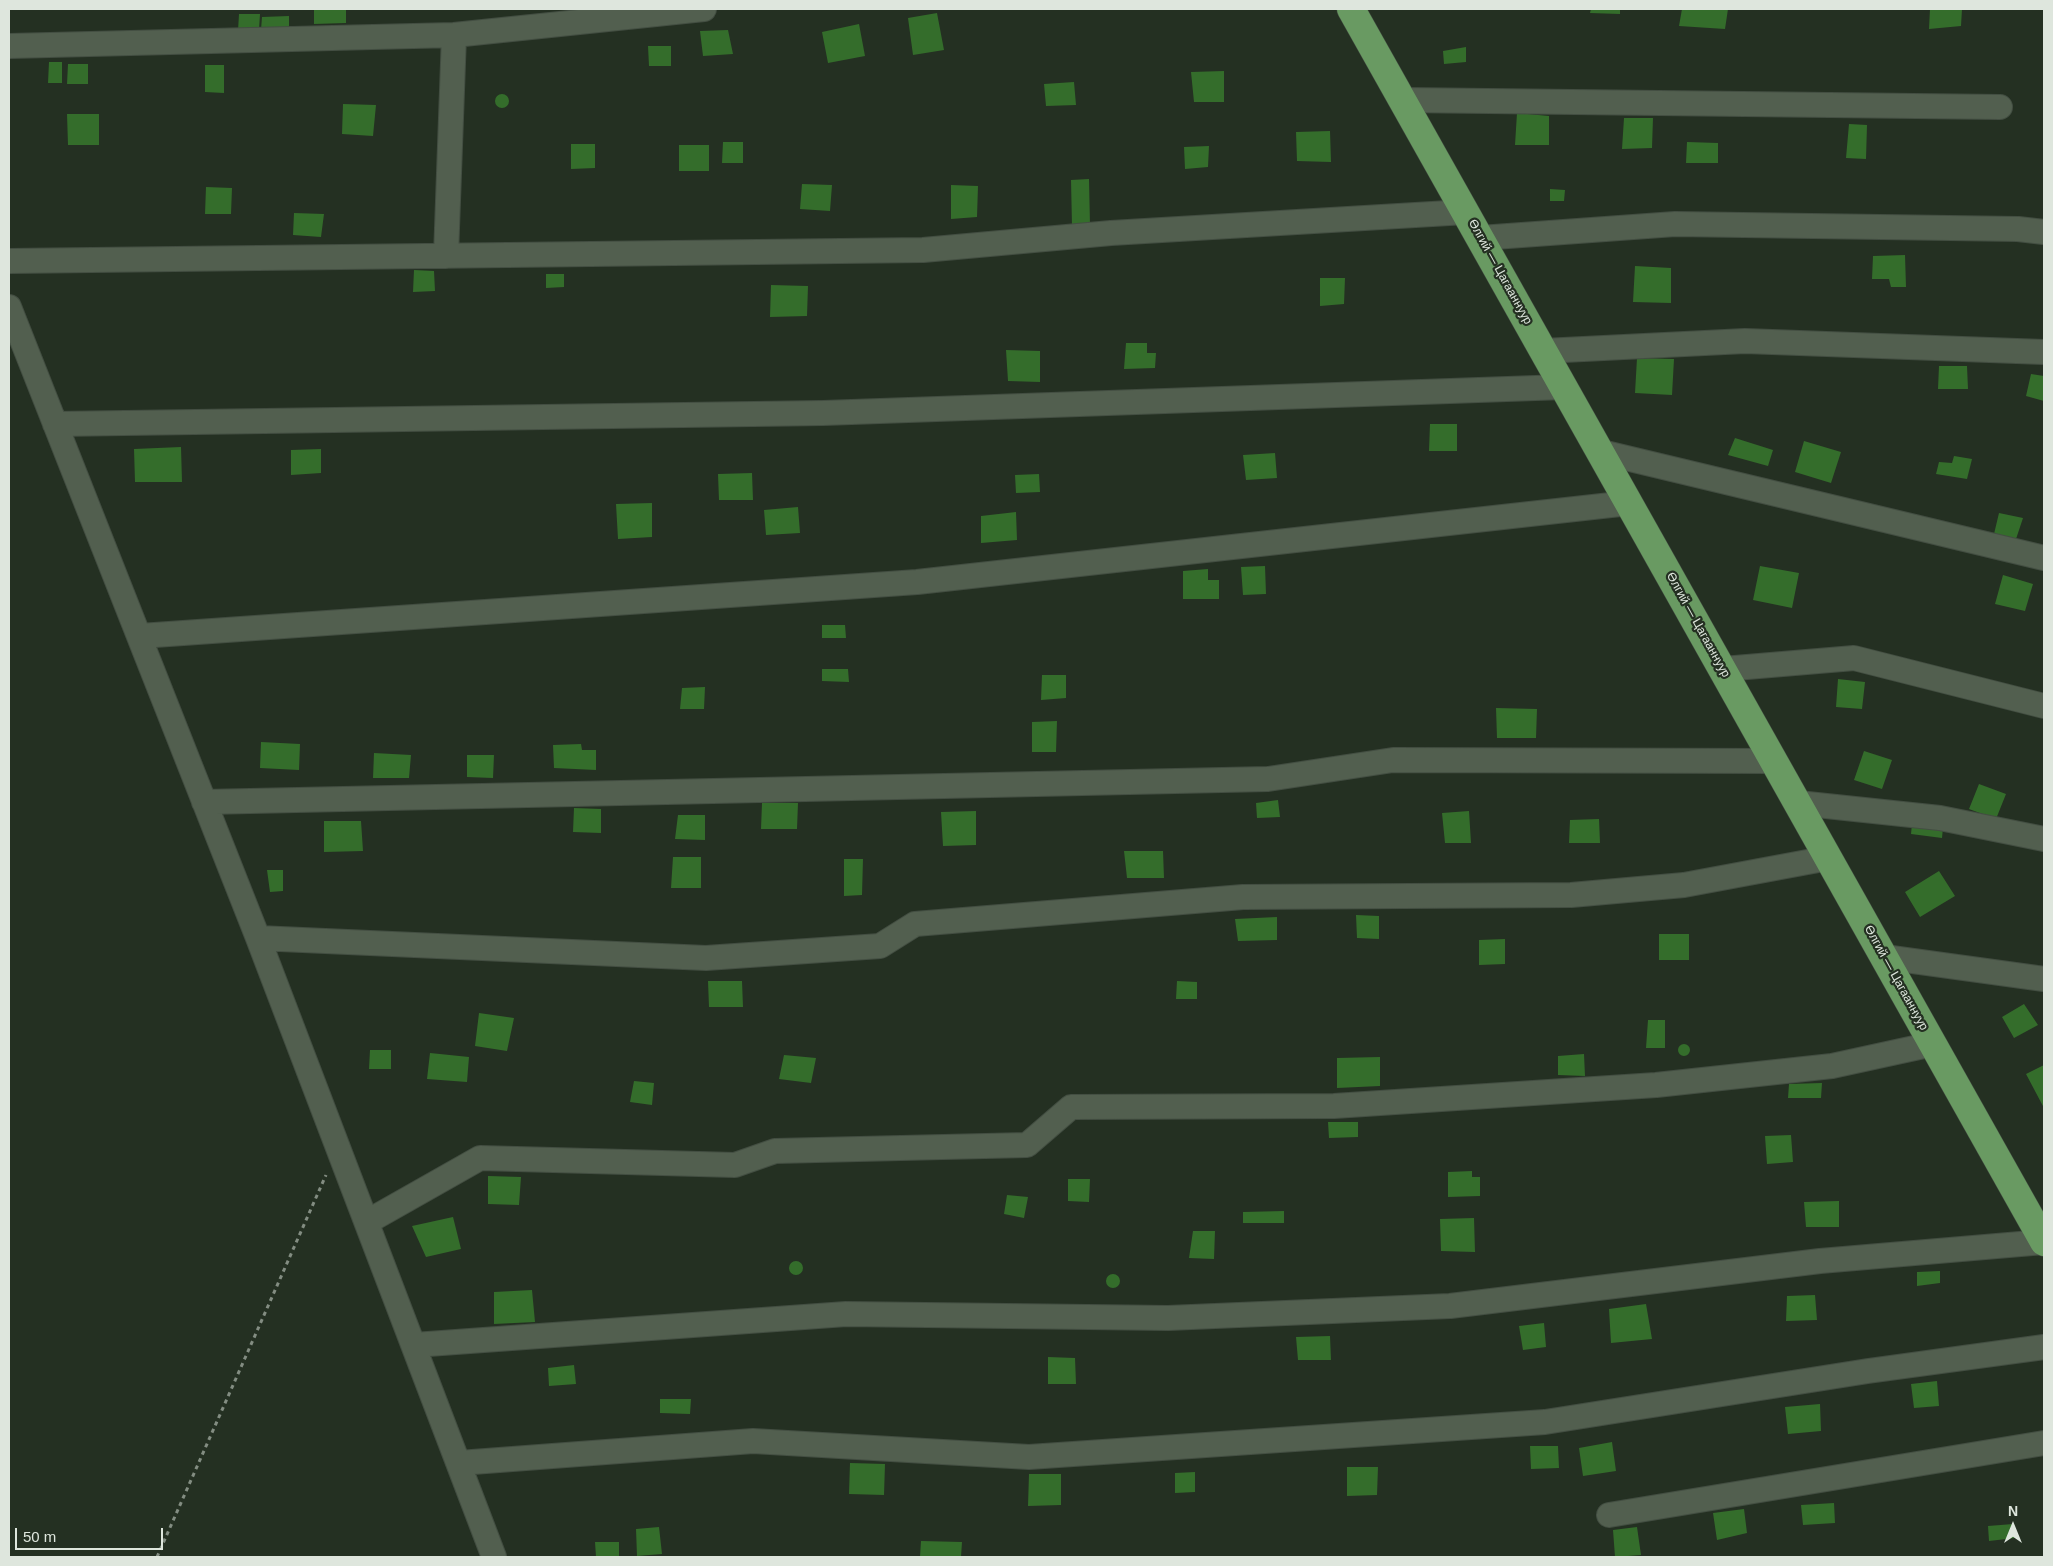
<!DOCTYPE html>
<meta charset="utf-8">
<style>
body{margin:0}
#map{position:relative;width:2053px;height:1566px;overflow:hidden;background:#243022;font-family:Arial,sans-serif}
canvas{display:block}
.frame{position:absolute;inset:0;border:10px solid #dee6dd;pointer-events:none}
.north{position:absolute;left:1988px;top:1501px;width:50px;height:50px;-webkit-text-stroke:4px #243022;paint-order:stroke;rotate:0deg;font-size:14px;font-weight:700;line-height:20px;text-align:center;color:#dee6dd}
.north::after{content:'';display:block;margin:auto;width:18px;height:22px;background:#dee6dd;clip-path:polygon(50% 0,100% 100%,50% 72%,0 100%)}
.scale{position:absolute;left:15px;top:1528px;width:148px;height:22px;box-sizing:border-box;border:2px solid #dee6dd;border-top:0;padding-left:6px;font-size:15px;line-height:18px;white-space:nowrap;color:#dee6dd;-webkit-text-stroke:4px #243022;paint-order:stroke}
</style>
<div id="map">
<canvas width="2053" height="1566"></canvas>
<div class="frame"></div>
<div class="north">N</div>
<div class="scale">50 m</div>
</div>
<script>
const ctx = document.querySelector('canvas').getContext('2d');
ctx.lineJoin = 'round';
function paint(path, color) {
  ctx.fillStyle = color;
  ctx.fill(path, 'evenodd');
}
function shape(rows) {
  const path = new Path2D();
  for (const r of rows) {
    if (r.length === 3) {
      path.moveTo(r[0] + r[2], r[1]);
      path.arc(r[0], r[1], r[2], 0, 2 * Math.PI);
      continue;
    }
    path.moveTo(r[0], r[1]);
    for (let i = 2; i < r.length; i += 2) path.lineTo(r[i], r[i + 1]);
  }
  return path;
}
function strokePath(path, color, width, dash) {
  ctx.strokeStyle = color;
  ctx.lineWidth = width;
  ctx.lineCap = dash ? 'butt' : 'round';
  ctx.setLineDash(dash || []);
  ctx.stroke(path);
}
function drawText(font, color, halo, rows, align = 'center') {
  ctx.font = font + ' Arial,sans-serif';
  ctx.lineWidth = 4.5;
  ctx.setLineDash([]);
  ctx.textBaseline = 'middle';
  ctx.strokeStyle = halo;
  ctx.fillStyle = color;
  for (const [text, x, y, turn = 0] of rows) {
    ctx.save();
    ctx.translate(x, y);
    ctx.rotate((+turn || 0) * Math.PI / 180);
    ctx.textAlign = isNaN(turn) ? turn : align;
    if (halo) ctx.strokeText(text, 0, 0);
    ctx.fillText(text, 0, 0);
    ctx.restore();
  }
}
const building = shape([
 [314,9,346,9,346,23,314,24],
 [1591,9,1620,9,1620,14,1590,13],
 [1682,9,1728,9,1725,29,1679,26],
 [1930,9,1962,9,1961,26,1929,29],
 [937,13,944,50,913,55,908,18],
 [239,14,260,14,259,30,238,31],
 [289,16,289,29,261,30,262,17],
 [859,24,865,56,828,63,822,32],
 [728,30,733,54,703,56,700,31],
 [648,46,671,46,671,66,649,66],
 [1466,47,1466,62,1444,64,1443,51],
 [49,62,62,62,62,83,48,83],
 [68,64,88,64,88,84,67,84],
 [205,65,224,65,224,93,205,92],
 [1224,71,1224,102,1194,102,1191,72],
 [1074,82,1076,105,1046,106,1044,84],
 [502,101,7],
 [343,104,376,105,373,136,342,134],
 [1517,113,1549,116,1549,145,1515,145],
 [67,114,99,114,99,145,68,145],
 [1624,118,1653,118,1652,148,1622,149],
 [1849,124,1867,125,1866,159,1846,158],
 [1330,131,1331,162,1297,161,1296,132],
 [723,142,743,142,743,163,722,163],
 [1687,142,1718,143,1718,163,1686,163],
 [571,144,595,144,595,168,571,169],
 [679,145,709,145,709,171,679,171],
 [1209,146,1208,167,1185,169,1184,147],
 [1089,179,1090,225,1072,226,1071,180],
 [802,184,832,185,830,211,800,209],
 [951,185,978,186,977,217,951,219],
 [206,187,232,188,231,214,205,214],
 [1550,189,1565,190,1564,201,1550,201],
 [294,213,324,214,321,237,293,235],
 [1905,255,1906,287,1891,287,1889,279,1872,279,1873,256],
 [1635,266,1671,268,1671,303,1633,302],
 [414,270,434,271,435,291,413,292],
 [546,274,564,274,564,287,546,288],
 [1320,278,1345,278,1344,304,1320,306],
 [771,285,808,286,807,316,770,317],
 [1126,343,1147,343,1147,353,1156,353,1155,368,1124,369],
 [1006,350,1040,351,1040,382,1008,381],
 [1637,358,1674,359,1672,395,1635,393],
 [1939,366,1967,366,1968,389,1938,389],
 [2031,374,2044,376,2044,401,2026,396],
 [1430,424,1457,424,1457,451,1429,451],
 [1735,438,1773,450,1768,466,1728,455],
 [1804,441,1841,452,1831,483,1795,472],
 [181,447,182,482,135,482,134,449],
 [321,449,321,473,291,475,291,450],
 [1275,453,1277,478,1246,480,1243,455],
 [1954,456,1972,459,1967,479,1936,474,1939,462,1952,463],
 [752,473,753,500,719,500,718,474],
 [1039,474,1040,492,1016,493,1015,475],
 [652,503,652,537,618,539,616,504],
 [798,507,800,533,766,535,764,510],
 [1016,512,1017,540,981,543,981,516],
 [1999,513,2023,518,2016,539,1994,534],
 [1265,566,1266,594,1243,595,1241,567],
 [1760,566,1799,573,1792,608,1753,600],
 [1208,569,1208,580,1219,580,1219,599,1183,599,1183,571],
 [2003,575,2033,584,2025,611,1995,604],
 [822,625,845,625,846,638,822,638],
 [822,669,848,669,849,682,822,681],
 [1042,675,1066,675,1066,698,1041,700],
 [1838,679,1865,682,1862,709,1836,707],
 [705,687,704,709,680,709,682,688],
 [1496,708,1537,709,1536,738,1497,738],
 [1057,721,1056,752,1032,752,1032,722],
 [261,742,300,744,299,770,260,768],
 [581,744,582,750,596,750,596,770,554,768,553,745],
 [1864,751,1892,760,1882,789,1854,780],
 [374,753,411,755,409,778,373,778],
 [467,755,494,755,493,778,467,777],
 [1979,784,2006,794,1996,819,1969,809],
 [1278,800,1280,817,1257,818,1256,803],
 [762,803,798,803,797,829,761,829],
 [1914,804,1945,807,1942,838,1911,834],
 [574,808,601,809,601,833,573,832],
 [976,811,976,845,943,846,941,812],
 [1469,811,1471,843,1445,843,1442,813],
 [678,815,705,815,705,840,675,839],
 [1599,819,1600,843,1569,843,1570,820],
 [324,821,361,821,363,851,324,852],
 [1124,851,1163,851,1164,878,1127,878],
 [673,857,701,857,701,888,671,888],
 [844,859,863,859,862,895,844,896],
 [267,870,283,870,283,891,270,892],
 [1939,871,1955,896,1920,917,1905,892],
 [1356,915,1379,916,1379,939,1357,938],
 [1277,917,1277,940,1238,941,1235,919],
 [1659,934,1689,934,1689,960,1659,960],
 [1505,939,1505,964,1479,965,1479,940],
 [708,981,742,981,743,1007,709,1007],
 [1177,981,1197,982,1197,999,1176,999],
 [2024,1004,2038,1025,2014,1038,2002,1017],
 [479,1013,514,1018,507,1051,475,1046],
 [1648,1020,1665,1020,1665,1048,1646,1048],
 [1684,1050,6],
 [370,1050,391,1050,391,1069,369,1069],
 [430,1053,469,1057,467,1082,427,1079],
 [1584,1054,1585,1076,1558,1075,1558,1056],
 [784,1055,816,1058,811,1083,779,1079],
 [1380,1057,1380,1086,1337,1088,1337,1058],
 [2044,1065,2044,1108,2026,1074],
 [634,1081,654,1083,652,1105,630,1102],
 [1822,1083,1821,1098,1788,1098,1789,1084],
 [1328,1122,1358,1122,1358,1137,1329,1138],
 [1791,1135,1793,1162,1767,1164,1765,1136],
 [1472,1171,1472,1177,1480,1177,1480,1196,1448,1197,1448,1172],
 [488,1176,521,1177,519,1205,488,1204],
 [1068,1179,1090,1179,1089,1202,1068,1201],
 [1007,1195,1028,1197,1024,1218,1004,1214],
 [1839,1201,1839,1227,1806,1227,1804,1202],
 [1284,1211,1284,1223,1243,1223,1243,1212],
 [453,1217,461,1249,426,1257,412,1226],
 [1474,1218,1475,1252,1441,1251,1440,1219],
 [1193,1231,1215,1231,1214,1259,1189,1258],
 [796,1268,7],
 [1940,1271,1940,1283,1917,1286,1917,1272],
 [1113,1281,7],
 [532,1290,535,1322,494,1324,494,1292],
 [1815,1295,1817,1320,1786,1321,1787,1296],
 [1646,1304,1652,1339,1611,1343,1609,1309],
 [1544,1323,1546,1347,1523,1350,1519,1326],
 [1330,1336,1331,1360,1298,1360,1296,1337],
 [1048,1357,1075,1358,1076,1384,1048,1384],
 [574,1365,576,1384,549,1386,548,1368],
 [1937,1381,1939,1406,1914,1408,1911,1384],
 [660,1399,691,1399,690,1414,660,1413],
 [1820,1404,1821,1431,1788,1434,1785,1407],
 [1612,1442,1616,1471,1583,1476,1579,1448],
 [1530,1446,1558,1446,1559,1468,1531,1469],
 [850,1463,885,1464,884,1495,849,1494],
 [1347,1467,1378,1467,1377,1495,1347,1496],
 [1195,1472,1195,1492,1175,1493,1175,1473],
 [1029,1474,1061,1474,1061,1505,1028,1506],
 [1834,1503,1835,1523,1803,1525,1801,1505],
 [1744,1509,1747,1533,1717,1540,1713,1513],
 [2013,1524,2015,1538,1989,1541,1988,1526],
 [659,1527,662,1554,637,1556,636,1529],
 [1637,1527,1641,1555,1615,1557,1613,1530],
 [921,1541,962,1542,961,1557,920,1557],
 [595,1542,619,1542,619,1557,596,1557]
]);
const path = shape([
 [157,1557,326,1175]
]);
const minor = shape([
 [9,46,454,35,704,9],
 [1403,100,2000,107],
 [1480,238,1675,224,2018,229,2044,232],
 [446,256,454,35],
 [9,261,923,250,1111,233,1466,212],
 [9,307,258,938,494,1557],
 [1543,351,1745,341,2044,352],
 [55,424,823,413,1564,387],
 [1601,452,2044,558],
 [140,636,917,582,1629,503],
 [1723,669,1854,658,2044,706],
 [204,802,1268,779,1393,760,1774,761],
 [1798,803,1940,818,2044,839],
 [258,938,706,958,880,946,915,924,1243,897,1571,895,1684,885,1829,858],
 [1884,957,2044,979],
 [367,1222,480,1158,735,1165,775,1151,1027,1145,1071,1107,1334,1106,1656,1085,1832,1066,1933,1044],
 [414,1345,846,1314,1168,1318,1450,1306,1820,1261,2044,1242],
 [459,1463,753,1441,1029,1457,1545,1422,1868,1371,2044,1347],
 [1609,1515,2044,1443]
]);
const highway = shape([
 [1351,9,2044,1242]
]);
const streetNames = [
 ["Өлгий — Цагааннуур",1500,272,61],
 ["Өлгий — Цагааннуур",1698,625,61],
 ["Өлгий — Цагааннуур",1896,978,61]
];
paint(building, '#346d2b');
strokePath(minor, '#434e42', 26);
strokePath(highway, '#434e42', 29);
strokePath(path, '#838d82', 3, [4, 4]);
strokePath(minor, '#525f4f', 24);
strokePath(highway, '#699a62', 28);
drawText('12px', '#dee6dd', '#243022', streetNames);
</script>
